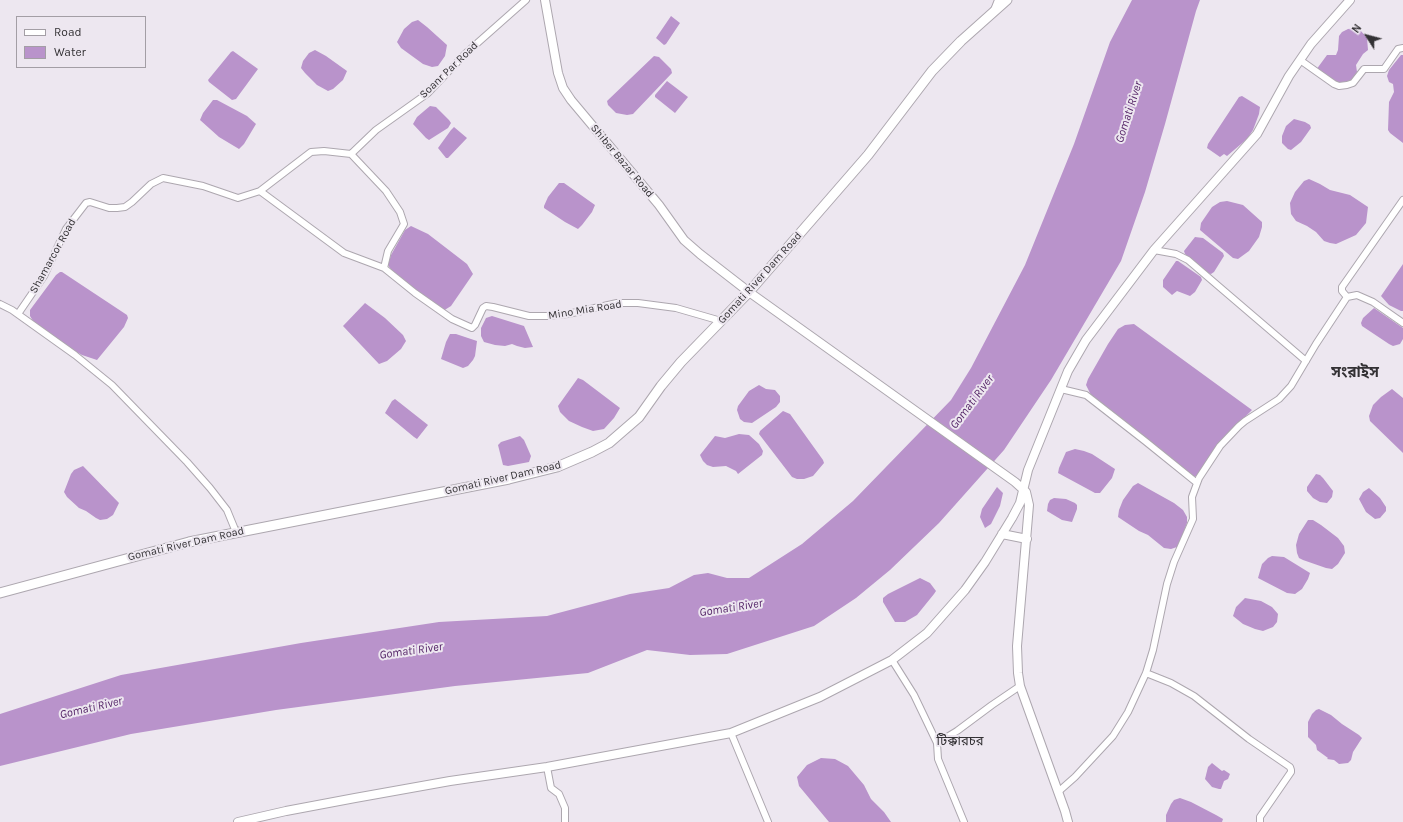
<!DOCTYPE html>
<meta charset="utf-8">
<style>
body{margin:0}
#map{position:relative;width:1403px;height:822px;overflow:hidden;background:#ede7f0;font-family:Karla,sans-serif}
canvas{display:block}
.legend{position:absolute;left:16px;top:16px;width:130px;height:52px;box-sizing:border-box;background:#ede7f0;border:1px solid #a39ea5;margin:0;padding:5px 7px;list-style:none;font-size:12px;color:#333134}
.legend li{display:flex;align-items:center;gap:8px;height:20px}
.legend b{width:20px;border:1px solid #a39ea5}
.north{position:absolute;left:1347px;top:16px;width:40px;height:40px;-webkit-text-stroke:3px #ede7f0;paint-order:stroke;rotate:306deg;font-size:11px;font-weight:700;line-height:16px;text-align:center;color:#333134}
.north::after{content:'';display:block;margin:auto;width:14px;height:18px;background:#333134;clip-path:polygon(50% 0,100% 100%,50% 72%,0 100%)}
</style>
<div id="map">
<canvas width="1403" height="822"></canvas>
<ul class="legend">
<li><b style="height:5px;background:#fff"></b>Road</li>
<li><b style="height:11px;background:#b993cb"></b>Water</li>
</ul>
<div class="north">N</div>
</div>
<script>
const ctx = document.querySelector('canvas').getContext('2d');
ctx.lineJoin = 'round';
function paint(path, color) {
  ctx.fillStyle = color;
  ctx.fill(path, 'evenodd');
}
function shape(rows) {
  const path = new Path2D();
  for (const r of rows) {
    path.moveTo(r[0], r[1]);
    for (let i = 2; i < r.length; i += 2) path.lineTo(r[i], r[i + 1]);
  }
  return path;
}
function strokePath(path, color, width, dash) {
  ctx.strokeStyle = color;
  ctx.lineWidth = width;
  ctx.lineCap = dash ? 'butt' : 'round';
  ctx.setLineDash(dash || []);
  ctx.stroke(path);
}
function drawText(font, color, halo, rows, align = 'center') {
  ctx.font = font + ' Karla,"Noto Sans Bengali",sans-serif';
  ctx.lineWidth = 4;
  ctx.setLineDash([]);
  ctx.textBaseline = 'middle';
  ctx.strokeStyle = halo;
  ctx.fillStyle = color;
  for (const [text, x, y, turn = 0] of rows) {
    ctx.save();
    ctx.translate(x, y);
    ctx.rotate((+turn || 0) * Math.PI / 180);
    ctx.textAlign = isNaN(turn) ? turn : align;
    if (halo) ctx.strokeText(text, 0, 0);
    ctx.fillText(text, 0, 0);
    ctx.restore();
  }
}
const water = shape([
 [1132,0,1200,0,1196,11,1165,124,1145,192,1121,261,1051,380,1004,450,939,523,890,570,856,598,814,626,727,654,690,655,647,650,588,673,455,686,276,710,131,734,0,766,0,714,121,675,301,643,439,622,547,616,630,594,669,588,694,575,708,573,727,578,749,578,802,544,853,501,951,400,971,368,1025,265,1074,144,1110,42],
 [671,16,680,23,666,44,664,45,656,38],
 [418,20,427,27,447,45,445,56,438,66,432,67,423,64,401,48,397,42,404,29,412,22],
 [1356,28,1361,31,1367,38,1368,50,1363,54,1356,65,1357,72,1355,77,1350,81,1341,84,1332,81,1316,70,1327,55,1336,55,1338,50,1339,36,1342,32,1348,29],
 [315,50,326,56,347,71,343,80,333,89,328,91,317,85,305,73,301,68,303,61,309,53],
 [233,51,258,69,236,99,232,100,209,82,208,80,231,52],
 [1401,55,1403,55,1403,143,1390,133,1388,130,1389,102,1394,92,1393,84,1389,82,1387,76,1389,70],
 [654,56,659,57,671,69,672,73,633,114,627,115,616,113,608,105,607,101],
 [667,81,688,97,675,113,655,97,655,95],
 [1242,96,1260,107,1259,114,1253,130,1247,139,1227,156,1224,154,1220,157,1207,148,1208,144,1239,97],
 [213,100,217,100,247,116,256,124,244,144,239,149,219,137,200,120,203,113],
 [430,106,436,107,449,120,451,123,448,128,429,140,426,138,413,124,417,117],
 [1294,119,1305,122,1310,125,1311,128,1301,142,1291,150,1288,149,1282,143,1282,136,1286,126],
 [454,127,467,138,448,158,446,158,438,148,451,130],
 [1309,179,1320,184,1330,190,1350,195,1368,207,1366,223,1356,235,1336,244,1330,243,1324,241,1316,232,1307,226,1296,221,1291,214,1290,203,1295,192,1304,181],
 [559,183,564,183,595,205,592,212,582,225,578,229,565,222,544,208,544,206,548,197],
 [1227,201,1243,205,1262,222,1262,227,1259,237,1249,251,1238,259,1233,258,1200,230,1201,223,1212,207,1220,202],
 [411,226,428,234,467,264,473,274,451,306,443,311,394,274,388,265,391,255,405,230],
 [1195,237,1203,238,1223,253,1224,256,1214,272,1211,274,1207,273,1185,254,1184,251],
 [1176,261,1178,261,1201,277,1202,280,1195,292,1190,296,1177,291,1172,295,1163,287,1163,280],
 [1403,264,1403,311,1401,311,1389,305,1381,296],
 [60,272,62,272,127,315,128,318,124,327,97,360,82,355,66,346,33,321,30,316,30,310,56,275],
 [365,303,385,318,403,335,406,341,401,349,387,361,379,364,343,326],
 [1374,308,1403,328,1403,339,1400,344,1393,346,1389,344,1362,326,1361,323,1363,318],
 [492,316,524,326,533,347,525,348,517,346,512,344,505,346,495,345,484,342,481,336,481,328,486,318],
 [1134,324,1252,410,1219,443,1206,461,1198,476,1192,476,1091,395,1086,385,1088,379,1108,344,1118,329,1125,325],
 [450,334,456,334,477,341,475,356,473,360,468,366,463,368,441,359,446,342],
 [578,378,583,380,620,408,614,418,604,429,593,431,582,427,569,421,560,412,558,406],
 [759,385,766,389,775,390,780,396,780,402,776,407,752,423,744,422,740,419,737,410,738,406,749,391],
 [1392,389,1403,398,1403,453,1370,421,1369,416,1373,405,1381,397],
 [395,399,428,425,417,439,414,437,385,413,392,401],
 [783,411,790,414,823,460,824,463,813,476,804,479,797,479,792,477,759,434,760,431],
 [739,434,749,435,759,444,763,451,762,455,738,474,736,471,726,466,713,467,707,465,703,461,700,455,715,436,725,438],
 [520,436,524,440,531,456,529,462,508,466,503,465,498,445,501,442],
 [1075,449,1084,451,1092,454,1115,469,1112,478,1100,493,1095,493,1058,473,1059,468,1066,452],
 [83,466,119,503,113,515,107,519,100,520,96,518,86,511,79,508,67,497,64,492,71,474,74,470],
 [1316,474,1320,475,1323,478,1333,491,1332,497,1327,503,1320,502,1313,498,1307,491,1307,487],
 [1138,483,1174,503,1183,510,1187,517,1187,523,1180,542,1177,547,1171,549,1164,548,1148,535,1139,531,1118,517,1119,510,1123,500,1133,486],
 [997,487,1003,493,1000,506,991,524,985,528,980,517,982,509],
 [1369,488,1380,498,1386,507,1386,511,1380,518,1375,519,1366,512,1359,499,1363,492],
 [1054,498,1066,499,1075,503,1077,505,1077,509,1072,522,1062,520,1047,511,1048,504,1050,500],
 [1308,520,1313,520,1321,525,1338,538,1344,546,1345,553,1338,564,1332,569,1326,568,1303,560,1299,558,1297,553,1296,545,1299,534],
 [1272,556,1284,557,1310,573,1308,579,1302,589,1295,594,1287,593,1258,578,1262,564,1268,558],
 [920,578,930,583,936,591,934,594,917,615,905,622,895,622,883,602,883,598,888,594],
 [1245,598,1261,601,1272,607,1278,614,1277,622,1273,627,1263,631,1255,629,1243,624,1233,616,1236,607],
 [1319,709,1331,715,1342,724,1359,735,1362,738,1353,752,1351,760,1348,763,1339,764,1334,760,1327,759,1328,758,1317,750,1316,745,1308,737,1308,722,1312,714,1316,710],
 [821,758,835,759,848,766,864,785,871,799,884,812,891,822,829,822,799,786,797,777,807,765],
 [1212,763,1222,771,1224,770,1230,774,1228,779,1224,781,1221,789,1219,789,1212,787,1205,779,1208,767],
 [1180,798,1191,802,1216,815,1223,819,1222,822,1166,822,1166,815,1171,804,1174,800]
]);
const minor = shape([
 [994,10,998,0],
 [1300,60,1334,84,1339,86,1347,85,1353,83,1364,69,1384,69,1398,49,1403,48],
 [351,154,376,130,428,93,465,54,526,0],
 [351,154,386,191,400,212,404,224,388,251,384,268],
 [260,191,344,253,384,268,415,293,452,319,472,328,475,325,483,308,486,306,493,307,529,316,547,316,568,314,617,303,638,303,676,308,721,321],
 [1403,200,1342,287,1342,291,1347,297,1357,295,1373,302,1403,323],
 [1154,250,1176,254,1188,260,1306,361],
 [0,304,12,310,75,355,112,385,187,462,210,488,227,510,236,532],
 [18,314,44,276,66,229,86,203,90,202,109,208,117,208,125,207,132,202,151,184,163,178,203,186,238,198,260,191,311,152,324,151,351,154],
 [1061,389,1086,395,1145,441,1197,483],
 [892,660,914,695,937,743,938,759,964,822],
 [1146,673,1171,683,1194,696,1249,739,1290,767,1291,770,1291,772,1260,817,1260,822],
 [731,733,768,822],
 [937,743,957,731,992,705,1020,686],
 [547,767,551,788,559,794,565,808,565,822],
 [1058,792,1075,777,1113,736,1128,712,1146,673,1153,650,1167,584,1174,562,1193,519,1192,497,1199,478,1220,446,1239,426,1245,421,1279,399,1291,386,1316,344,1347,297]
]);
const tertiary = shape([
 [545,0,558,73,563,88,571,100,659,205,684,240,700,254,749,292,1015,482,1026,492,1029,505,1017,646,1018,673,1020,686,1065,811,1068,822],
 [1002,534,1027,539],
 [238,822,286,811,355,798,450,781,547,767,731,733,820,697,892,660,927,633,965,590,985,562,1012,518,1020,503,1028,470,1068,371,1086,340,1154,250,1257,134,1289,76,1311,44,1350,0]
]);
const secondary = shape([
 [0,593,189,542,509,479,557,467,592,452,609,443,639,417,661,386,681,362,749,292,868,155,932,71,961,41,1007,0]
]);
const streetNames = [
 ["Soanr Par Road",449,70,-44],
 ["Shiber Bazar Road",622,161,50],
 ["Shamarcor Road",53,256,-61],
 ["Gomati River Dam Road",760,278,-48],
 ["Mino Mia Road",585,310,-9],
 ["Gomati River Dam Road",503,478,-13],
 ["Gomati River Dam Road",186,544,-13]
];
const waterNames = [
 ["Gomati River",1129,112,-72],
 ["Gomati River",972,402,-53],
 ["Gomati River",731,608,-9],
 ["Gomati River",411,651,-8],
 ["Gomati River",91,708,-13]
];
const quarterNames = [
 ["টিক্কারচর",960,741]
];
const districtNames = [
 ["সংরাইস",1355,373]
];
paint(water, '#b993cb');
strokePath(minor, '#ada7af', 8);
strokePath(tertiary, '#ada7af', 10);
strokePath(secondary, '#ada7af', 11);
strokePath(minor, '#fff', 6);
strokePath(tertiary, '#fff', 8);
strokePath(secondary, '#fff', 9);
drawText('11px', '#333134', '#ede7f0', streetNames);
drawText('italic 12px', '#542467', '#ede7f0', waterNames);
drawText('13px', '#333134', '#ede7f0', quarterNames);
drawText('bold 15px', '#333134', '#ede7f0', districtNames);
</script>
